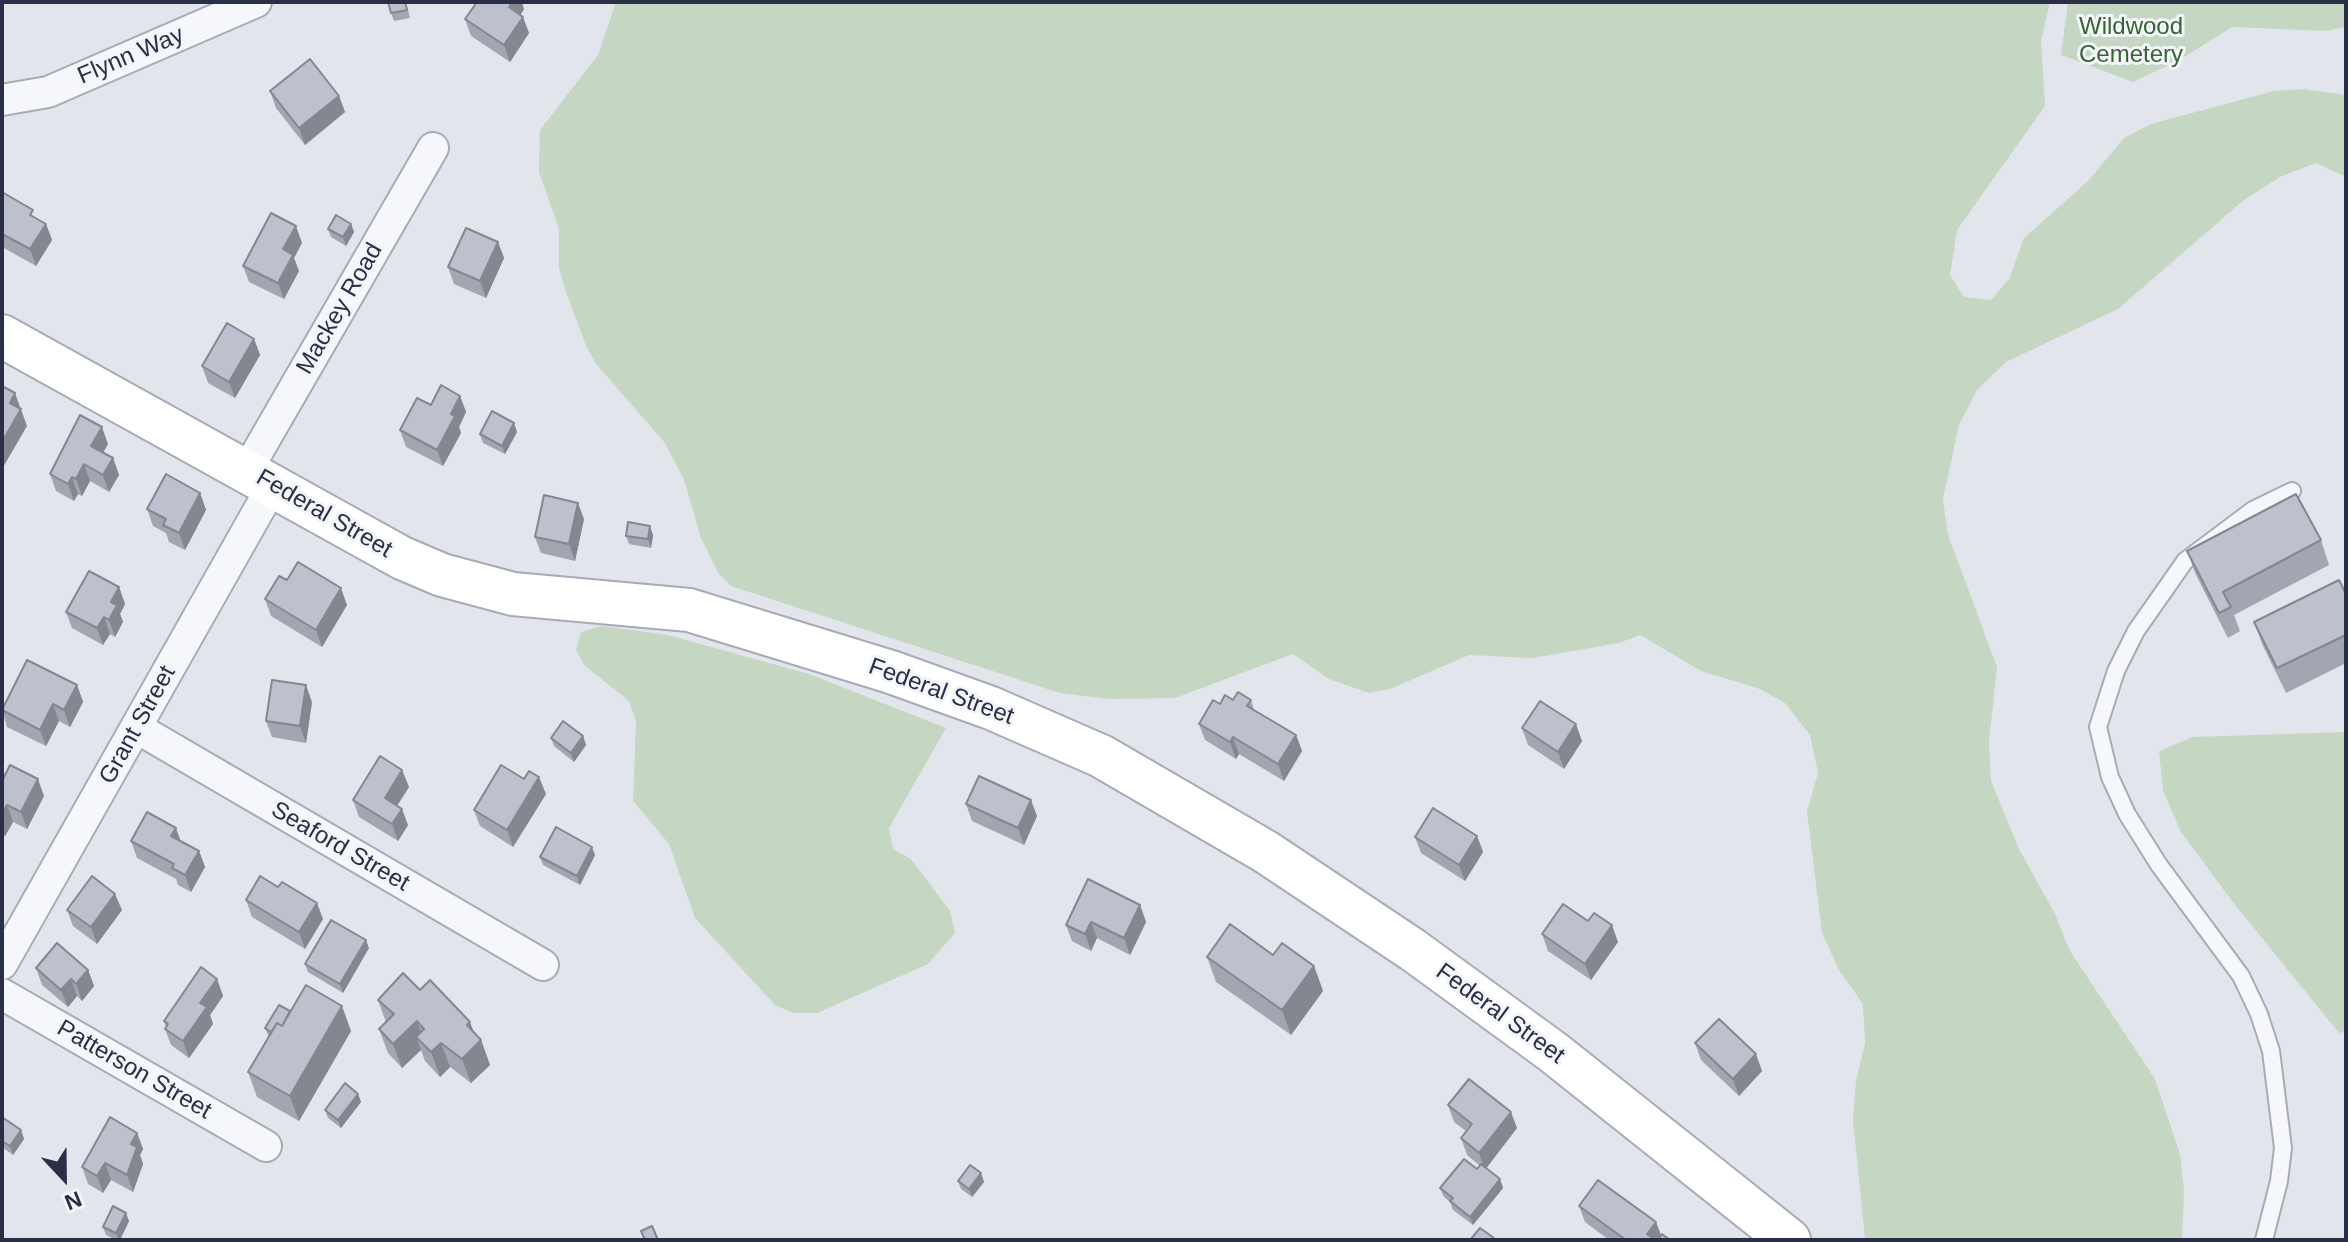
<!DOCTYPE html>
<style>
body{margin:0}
#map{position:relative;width:2348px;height:1242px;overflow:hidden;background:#e3e5ec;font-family:Helvetica,sans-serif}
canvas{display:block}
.frame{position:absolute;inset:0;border:4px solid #292f47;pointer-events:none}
.north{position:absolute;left:24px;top:1138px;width:80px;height:80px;-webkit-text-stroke:6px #f3f5f9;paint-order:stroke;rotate:158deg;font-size:22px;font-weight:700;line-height:32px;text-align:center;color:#292f47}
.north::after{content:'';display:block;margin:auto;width:28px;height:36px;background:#292f47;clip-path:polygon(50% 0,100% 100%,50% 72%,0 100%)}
</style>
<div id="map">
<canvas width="2348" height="1242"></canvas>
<div class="frame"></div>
<div class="north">N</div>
</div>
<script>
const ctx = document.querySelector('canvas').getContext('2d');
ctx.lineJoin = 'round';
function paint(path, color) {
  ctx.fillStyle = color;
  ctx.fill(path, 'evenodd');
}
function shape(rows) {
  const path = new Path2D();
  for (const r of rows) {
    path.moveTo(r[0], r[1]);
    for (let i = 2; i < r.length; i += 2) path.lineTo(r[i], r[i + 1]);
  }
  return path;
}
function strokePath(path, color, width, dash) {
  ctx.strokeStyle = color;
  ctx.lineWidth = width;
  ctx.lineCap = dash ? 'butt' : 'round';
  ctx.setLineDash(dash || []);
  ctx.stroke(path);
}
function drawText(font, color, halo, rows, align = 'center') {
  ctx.font = font + ' Helvetica,sans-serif';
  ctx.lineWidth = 6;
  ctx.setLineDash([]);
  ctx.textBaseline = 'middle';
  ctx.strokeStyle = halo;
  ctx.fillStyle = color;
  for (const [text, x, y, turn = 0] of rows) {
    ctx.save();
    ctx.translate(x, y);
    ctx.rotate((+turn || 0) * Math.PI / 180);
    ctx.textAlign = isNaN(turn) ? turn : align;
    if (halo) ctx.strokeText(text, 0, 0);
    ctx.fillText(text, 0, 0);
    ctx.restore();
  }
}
const green = shape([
 [616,2,2050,2,2041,41,2045,106,1957,230,1950,275,1964,297,1991,300,2009,279,2024,238,2088,181,2124,138,2151,124,2274,91,2303,89,2346,95,2346,177,2316,163,2280,177,2244,200,2118,309,2006,362,1977,390,1959,425,1943,499,1948,535,1997,667,1989,742,1991,781,2019,849,2055,914,2070,951,2155,1079,2180,1154,2184,1190,2182,1240,1865,1238,1853,1120,1856,1081,1865,1043,1863,1004,1839,970,1822,933,1807,811,1818,773,1810,735,1785,703,1760,689,1701,671,1640,635,1619,643,1532,658,1469,655,1390,689,1369,693,1329,679,1293,654,1175,698,1110,699,1060,693,731,586,718,573,701,538,684,480,665,443,596,364,586,346,565,289,559,268,559,229,539,172,540,130,598,55],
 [2068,2,2346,2,2346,27,2325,31,2232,27,2181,59,2133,82,2061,55],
 [602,626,668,635,809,674,946,728,889,828,893,849,911,859,950,911,955,933,928,964,817,1013,794,1013,775,1005,695,918,669,844,633,801,636,721,629,701,585,666,576,650,581,632],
 [2346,732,2346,1031,2339,1033,2232,901,2181,832,2163,791,2159,751,2193,737]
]);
const lane = shape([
 [2264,1240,2279,1181,2283,1148,2271,1051,2259,1014,2241,976,2159,865,2127,814,2110,777,2098,727,2116,671,2136,631,2185,561,2253,510,2292,491]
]);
const street = shape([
 [2,100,48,92,256,2],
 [247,470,433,148],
 [137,728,543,965],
 [2,964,273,485],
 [2,994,266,1146]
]);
const secondary = shape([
 [2,336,402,558,442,575,513,594,689,610,891,672,991,708,1101,756,1266,852,1413,950,1553,1052,1789,1240]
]);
const wall = shape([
 [406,2,410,18,394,21,391,13],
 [524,9,520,15,529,33,510,62,471,36,465,19],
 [270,91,339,96,345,112,305,145,276,108],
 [2,192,36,218,46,224,52,240,36,266,2,247],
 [351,224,354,232,346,246,331,237,328,229],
 [498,242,504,258,486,298,454,284,448,267],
 [302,243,294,258,299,271,284,299,249,282,243,266],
 [254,339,260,355,235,398,208,383,202,366],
 [460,396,466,412,459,427,461,433,443,466,406,447,400,430,431,405],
 [514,423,517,432,505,454,483,443,480,434],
 [108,444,103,453,113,458,119,475,109,492,90,481,82,496,78,494,74,501,56,491,50,474],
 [200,493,206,510,185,550,169,542,166,533,153,526,147,509],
 [584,519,575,561,541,553,535,537],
 [653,535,651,548,629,544,626,536],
 [2321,540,2329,565,2234,615,2240,631,2228,638,2196,575,2187,551],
 [287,580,347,605,322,647,271,616,265,599],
 [119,587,125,604,120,614,123,622,115,637,110,634,103,645,72,628,66,612],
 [2346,594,2346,663,2286,693,2263,646,2254,622],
 [77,685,83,702,70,727,59,721,46,746,7,727,2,710],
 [1233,700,1251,700,1254,710,1296,735,1302,751,1284,781,1239,754,1236,759,1205,740,1199,724,1220,704],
 [312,702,306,743,272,737,266,721],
 [1522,728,1582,741,1564,769,1528,745],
 [583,736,586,745,574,762,554,746,551,738],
 [402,770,409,787,397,806,408,825,398,841,359,817,353,800],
 [2,781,44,796,27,829,13,822,5,836,2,835],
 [546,794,513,847,480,826,474,810],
 [966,804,1037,816,1024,845,972,821],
 [1477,836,1483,852,1465,881,1421,853,1415,837],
 [131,841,180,841,199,851,205,867,191,892,178,885,176,879,137,858],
 [595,855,580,885,543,865,540,857],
 [246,900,323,919,305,949,252,917],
 [1140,905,1146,922,1130,955,1097,938,1091,951,1072,941,1066,925],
 [67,910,122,910,97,944,73,926],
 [1588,921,1618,942,1591,980,1548,951,1542,934],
 [369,948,343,993,308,972,305,964],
 [1273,955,1314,966,1323,991,1291,1035,1216,982,1207,957],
 [36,968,88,970,94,986,82,1001,77,996,68,1007,42,985],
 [217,979,223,996,210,1015,213,1024,189,1058,171,1045,165,1029,166,1027,164,1021],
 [420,990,475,1033,481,1040,490,1065,471,1083,450,1067,440,1077,425,1061,421,1050,402,1068,388,1053,379,1029,386,1022,378,1000],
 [290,1011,351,1031,299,1121,257,1097,248,1072,269,1037,265,1028],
 [1695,1043,1762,1071,1739,1096,1701,1060],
 [358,1094,361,1102,341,1128,328,1118,325,1110],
 [1448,1105,1517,1128,1486,1168,1500,1179,1503,1188,1473,1225,1453,1210,1450,1202,1444,1197,1440,1188,1477,1169,1479,1165,1467,1155,1461,1138,1466,1131,1454,1122],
 [2,1117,21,1130,24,1139,13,1155,2,1147],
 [137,1133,143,1149,140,1155,143,1164,133,1192,111,1180,103,1193,88,1184,82,1167],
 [981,1173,984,1182,972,1197,961,1189,958,1181],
 [1579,1206,1656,1222,1661,1236,1670,1240,1609,1240,1585,1222],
 [129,1221,120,1240,116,1240,106,1235,103,1227]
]);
const shadedWall = shape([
 [512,2,522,2,524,9,515,24,509,7],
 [523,17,529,33,510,62,504,45],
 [339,96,345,112,305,145,299,128],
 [46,224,52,240,36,266,30,249],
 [351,224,354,232,346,246,343,237],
 [296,226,302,243,294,258,299,271,284,299,278,283,283,249],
 [498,242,504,258,486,298,480,281],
 [254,339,260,355,235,398,229,382],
 [15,393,27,426,2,469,2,442,10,403],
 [460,396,466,412,459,427,461,433,443,466,437,450,451,414],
 [514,423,517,432,505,454,502,446],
 [102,427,108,444,97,463,91,446],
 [113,458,119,475,109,492,103,475],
 [84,464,90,481,82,496,76,479],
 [72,477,78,494,74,501,68,484],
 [200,493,206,510,185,550,179,533],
 [578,503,584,519,575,561,569,544],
 [650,526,653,535,651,548,648,539],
 [119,587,125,604,120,614,123,622,115,637,109,620,111,602],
 [341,588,347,605,322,647,316,630],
 [104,617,110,634,103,645,97,628],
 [77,685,83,702,70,727,64,710],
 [306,685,312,702,306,743,300,726],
 [53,704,59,721,46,746,40,730],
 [1576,724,1582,741,1564,769,1558,752],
 [1296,735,1302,751,1284,781,1278,764],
 [583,736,586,745,574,762,571,753],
 [1233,737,1239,754,1236,759,1230,742],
 [402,770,409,787,391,815,385,798],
 [539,777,546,794,513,847,507,830],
 [38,779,44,796,27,829,21,812],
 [1031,800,1037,816,1024,845,1018,828],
 [7,805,13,822,5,836,2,827,2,814],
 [402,809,408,825,398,841,392,824],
 [176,828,182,845,171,836],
 [1477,836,1483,852,1465,881,1459,865],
 [592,847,595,855,580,885,577,876],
 [199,851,205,867,191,892,185,875],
 [115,894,122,910,97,944,91,927],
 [317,903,323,919,305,949,299,932],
 [1140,905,1146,922,1130,955,1124,938],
 [1091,922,1097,938,1091,951,1085,934],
 [1612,925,1618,942,1591,980,1585,964],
 [366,940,369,948,343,993,340,984],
 [1314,966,1323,991,1291,1035,1282,1010],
 [88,970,94,986,82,1001,76,984],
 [71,979,77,996,68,1007,61,990],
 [217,979,223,996,210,1015,213,1024,189,1058,183,1041,200,1003],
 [342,1006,351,1031,299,1121,290,1096],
 [417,1021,425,1046,416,1037,421,1050,402,1068,393,1044],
 [470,1022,478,1043,481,1040,490,1065,471,1083,462,1059,467,1025],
 [441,1043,450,1067,440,1077,431,1052],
 [1756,1054,1762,1071,1739,1096,1733,1079],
 [358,1094,361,1102,341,1128,338,1120],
 [1511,1112,1517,1128,1485,1170,1479,1153],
 [21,1130,24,1139,13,1155,10,1146],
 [137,1133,143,1149,140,1155,143,1164,133,1192,127,1175,131,1144],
 [105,1163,111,1180,103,1193,97,1176],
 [981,1173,984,1182,972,1197,969,1189],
 [1500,1179,1503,1188,1473,1225,1470,1217],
 [126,1213,129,1221,120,1240,119,1240,116,1233],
 [1656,1222,1662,1238,1660,1240,1649,1240,1647,1234]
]);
const building = shape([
 [388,2,405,2,407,10,391,13,388,2],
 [477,2,512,2,509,7,523,17,504,45,465,19,477,2],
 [310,59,339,96,299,128,270,91,310,59],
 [2,192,33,210,30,215,46,224,30,249,2,234,2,192],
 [271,213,296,226,283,249,293,255,278,283,243,266,271,213],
 [336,215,351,224,343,237,328,229,336,215],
 [466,228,498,242,480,281,448,267,466,228],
 [227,323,254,339,229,382,202,366,227,323],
 [441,385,460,396,451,414,455,416,437,450,400,430,417,398,431,405,441,385],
 [2,386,15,393,10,403,21,409,2,442,2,386],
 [492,411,514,423,502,446,480,434,492,411],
 [80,415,102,427,91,446,113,458,103,475,84,464,76,479,72,477,68,484,50,474,80,415],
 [166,474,200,493,179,533,163,525,166,519,147,509,166,474],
 [2296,494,2321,540,2223,592,2231,607,2219,613,2187,551,2296,494],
 [544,495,578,503,569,544,535,537,544,495],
 [628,522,650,526,648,539,626,536,628,522],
 [298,562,341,588,316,630,265,599,279,576,287,580,298,562],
 [89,571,119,587,111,602,117,605,109,620,104,617,97,628,66,612,89,571],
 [2339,580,2346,594,2346,635,2277,668,2254,622,2339,580],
 [27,660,77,685,64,710,53,704,40,730,2,710,27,660],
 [272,680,306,685,300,726,266,721,272,680],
 [1238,692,1251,700,1247,706,1296,735,1278,764,1233,737,1230,742,1199,724,1213,700,1220,704,1225,695,1233,700,1238,692],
 [1540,701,1576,724,1558,752,1522,728,1540,701],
 [563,721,583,736,571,753,551,738,563,721],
 [380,756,402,770,385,798,402,809,392,824,353,800,380,756],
 [10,765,38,779,21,812,7,805,2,814,2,781,10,765],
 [501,765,524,779,529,771,539,777,507,830,474,810,501,765],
 [979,776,1031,800,1018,828,966,804,979,776],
 [1433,808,1477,836,1459,865,1415,837,1433,808],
 [147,812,176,828,171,836,199,851,185,875,172,868,174,864,131,841,147,812],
 [556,827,592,847,577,876,540,857,556,827],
 [92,876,115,894,91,927,67,910,92,876],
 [260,876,278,887,282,882,317,903,299,932,246,900,260,876],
 [1088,879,1140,905,1124,938,1091,922,1085,934,1066,925,1088,879],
 [1563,904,1588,921,1594,913,1612,925,1585,964,1542,934,1563,904],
 [331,920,366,940,340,984,305,964,331,920],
 [1230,924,1273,955,1282,943,1314,966,1282,1010,1207,957,1230,924],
 [57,943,88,970,76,984,71,979,61,990,36,968,57,943],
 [201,967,217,979,200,1003,207,1007,183,1041,165,1029,168,1024,164,1021,201,967],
 [403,973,420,990,430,980,470,1022,467,1025,481,1040,462,1059,441,1043,431,1052,416,1037,424,1029,417,1021,393,1044,379,1029,394,1014,378,1000,403,973],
 [306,985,342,1006,290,1096,248,1072,277,1023,282,1026,306,985],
 [279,1005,290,1011,282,1026,277,1023,271,1032,265,1028,279,1005],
 [1719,1019,1756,1054,1733,1079,1695,1043,1719,1019],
 [1469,1079,1511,1112,1479,1153,1461,1138,1472,1124,1448,1105,1469,1079],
 [345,1083,358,1094,338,1120,325,1110,345,1083],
 [2,1117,21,1130,10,1146,2,1141,2,1117],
 [110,1117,137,1133,131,1144,137,1147,127,1175,105,1163,97,1176,82,1167,110,1117],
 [1464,1159,1477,1169,1481,1164,1500,1179,1470,1217,1450,1201,1453,1198,1440,1188,1464,1159],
 [970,1165,981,1173,969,1189,958,1181,970,1165],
 [1598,1180,1656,1222,1647,1234,1655,1240,1626,1240,1579,1206,1598,1180],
 [113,1206,126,1213,116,1233,103,1227,113,1206],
 [652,1226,658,1240,645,1240,641,1231,652,1226],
 [1480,1228,1494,1238,1492,1240,1470,1240,1480,1228],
 [1662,1234,1670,1240,1658,1240,1662,1234]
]);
const parkNames = [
 ["Wildwood",2131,27],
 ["Cemetery",2131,55]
];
const streetNames = [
 ["Flynn Way",131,56,-23],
 ["Mackey Road",340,309,-60],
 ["Federal Street",324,514,30],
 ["Federal Street",941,692,20],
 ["Grant Street",138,725,-61],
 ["Seaford Street",340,847,30],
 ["Federal Street",1500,1014,36],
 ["Patterson Street",134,1070,30]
];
paint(green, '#c5d7c3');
strokePath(lane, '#a7abb7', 20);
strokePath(street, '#a7abb7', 34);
strokePath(secondary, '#a7abb7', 46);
strokePath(lane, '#f6f7fa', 16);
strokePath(street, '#f6f7fa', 30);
strokePath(secondary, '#fff', 42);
paint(wall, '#a3a5b0');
paint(shadedWall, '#848690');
paint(building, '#bdc0cd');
strokePath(building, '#848690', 2);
drawText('24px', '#366435', '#f3f5f9', parkNames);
drawText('24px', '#292f47', '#f3f5f9', streetNames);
</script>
